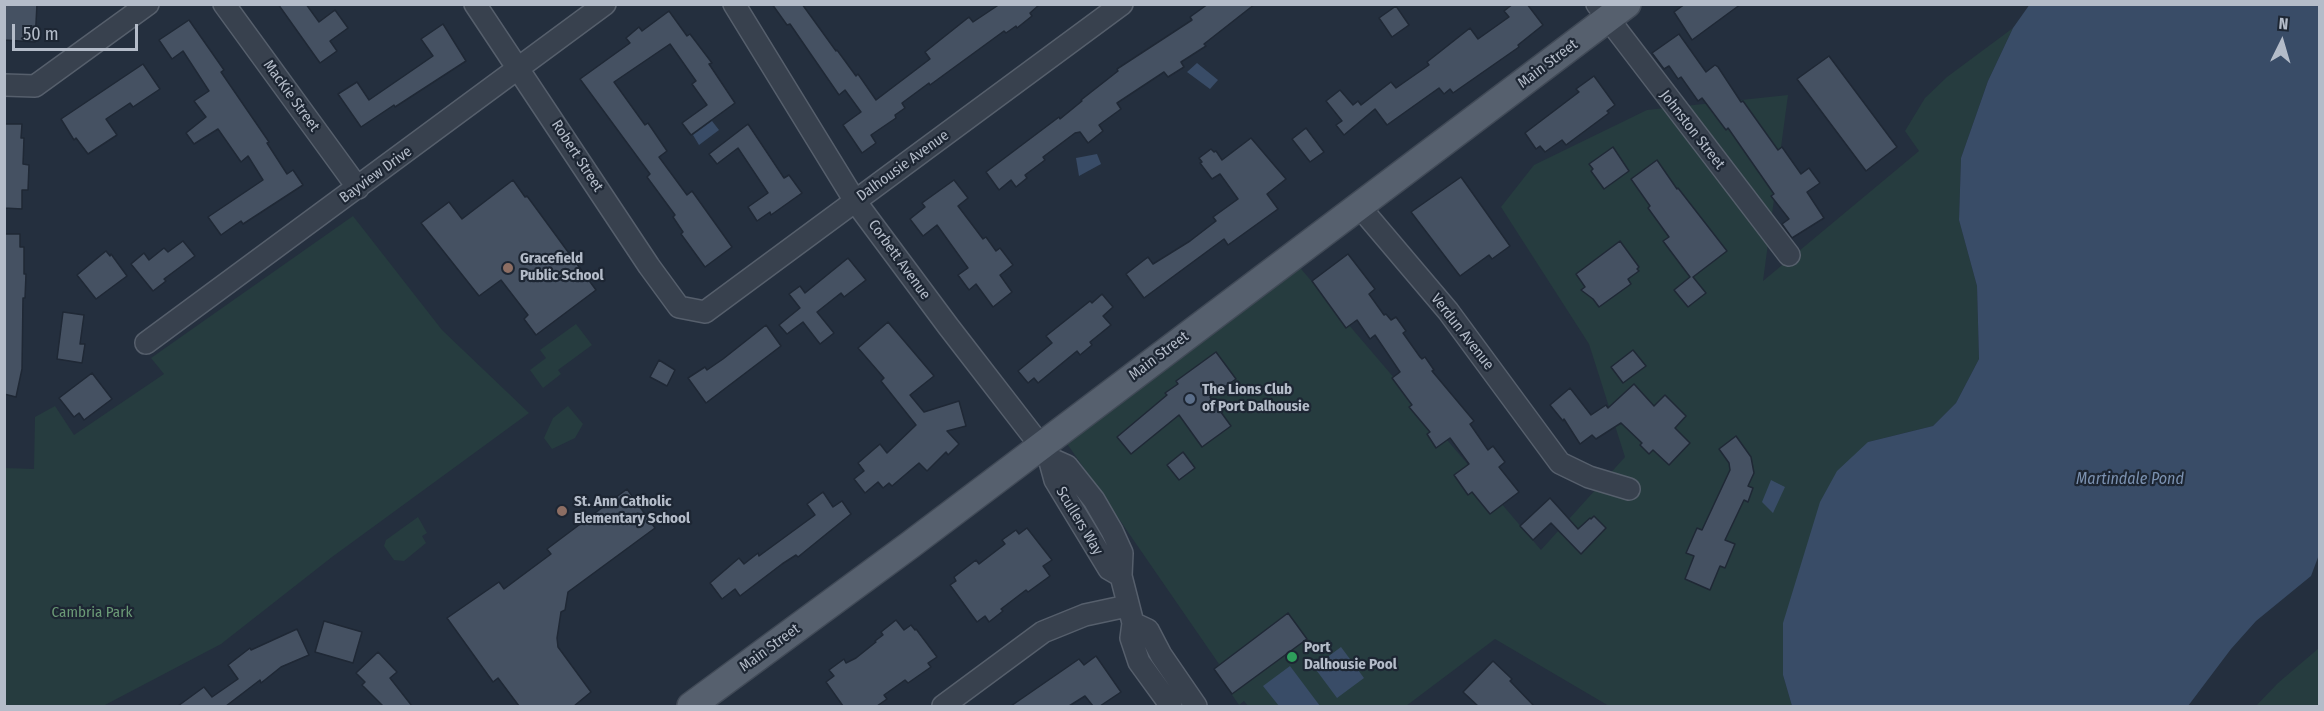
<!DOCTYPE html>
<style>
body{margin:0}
#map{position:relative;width:2324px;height:711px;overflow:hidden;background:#242f3e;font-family:"Fira Sans Condensed",sans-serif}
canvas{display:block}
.frame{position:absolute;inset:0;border:6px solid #b4bcc9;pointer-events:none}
.north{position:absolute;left:2252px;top:12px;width:60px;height:60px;-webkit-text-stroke:4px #1d2633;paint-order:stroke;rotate:5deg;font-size:16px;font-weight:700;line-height:24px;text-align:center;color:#b4bcc9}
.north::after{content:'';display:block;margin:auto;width:21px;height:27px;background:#b4bcc9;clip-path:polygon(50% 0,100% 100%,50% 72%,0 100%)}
.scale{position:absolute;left:12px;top:24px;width:126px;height:27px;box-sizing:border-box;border:3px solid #b4bcc9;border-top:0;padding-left:8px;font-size:18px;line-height:21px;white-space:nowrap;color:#b4bcc9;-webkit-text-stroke:4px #1d2633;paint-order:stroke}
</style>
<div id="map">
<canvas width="2324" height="711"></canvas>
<div class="frame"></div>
<div class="north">N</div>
<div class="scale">50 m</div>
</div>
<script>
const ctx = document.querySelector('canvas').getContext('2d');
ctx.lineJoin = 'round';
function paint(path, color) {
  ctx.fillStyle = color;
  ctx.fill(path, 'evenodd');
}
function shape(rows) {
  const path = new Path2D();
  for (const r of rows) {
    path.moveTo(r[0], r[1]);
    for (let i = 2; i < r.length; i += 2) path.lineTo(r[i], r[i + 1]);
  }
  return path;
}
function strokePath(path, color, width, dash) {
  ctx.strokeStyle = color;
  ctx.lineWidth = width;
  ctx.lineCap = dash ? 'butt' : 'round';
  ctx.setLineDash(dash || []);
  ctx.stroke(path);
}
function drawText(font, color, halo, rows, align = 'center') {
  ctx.font = font + ' "Fira Sans Condensed",sans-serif';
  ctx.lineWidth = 4.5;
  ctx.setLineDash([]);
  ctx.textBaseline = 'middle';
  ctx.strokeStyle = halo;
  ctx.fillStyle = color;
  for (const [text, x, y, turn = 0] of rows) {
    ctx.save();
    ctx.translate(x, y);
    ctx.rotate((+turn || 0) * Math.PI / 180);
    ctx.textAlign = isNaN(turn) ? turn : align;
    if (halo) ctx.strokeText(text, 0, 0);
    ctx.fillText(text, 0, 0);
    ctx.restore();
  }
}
const green = shape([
 [2013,28,1988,81,1961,158,1959,220,1977,286,1979,359,1956,403,1933,426,1868,442,1783,675,1792,706,1609,706,1495,639,1406,706,1248,706,1244,701,1239,705,1214,669,1219,664,1059,432,1290,256,1541,550,1625,457,1589,344,1501,207,1534,165,1647,110,1788,95,1763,281,1919,151,1905,131,1925,98,1947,77],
 [353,216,442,330,529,413,332,557,221,644,103,706,5,706,5,468,34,469,35,417,55,406,74,435,164,374,151,358],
 [576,324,592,345,558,370,561,374,543,388,530,370,546,358,540,350],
 [568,406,583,424,575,438,552,449,544,438,553,418],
 [418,517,427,533,422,536,426,543,404,561,394,560,384,546,386,540],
 [2319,648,2319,706,2256,706,2278,683]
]);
const water = shape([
 [2030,4,2319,5,2320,552,2311,576,2256,621,2231,649,2188,706,1792,706,1783,675,1783,623,1820,502,1837,471,1868,442,1933,426,1956,403,1979,359,1977,286,1959,220,1961,158,1988,81,2013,28],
 [1197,63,1218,80,1210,89,1187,72],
 [712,121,719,130,699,145,693,135],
 [1097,154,1101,164,1079,176,1076,158],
 [1771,480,1785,487,1773,513,1762,502],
 [1341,647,1364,678,1337,698,1314,667],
 [1290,666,1320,706,1279,706,1263,686]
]);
const building = shape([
 [4,4,37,4,35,42,4,40,4,4],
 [278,4,306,4,319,22,335,10,348,28,330,41,337,51,320,63,278,4],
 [772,4,802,4,836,51,837,50,856,76,858,74,876,100,930,59,925,52,969,17,973,22,1000,4,1040,4,1030,13,1032,16,1017,28,1016,26,1006,33,1004,31,930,85,929,83,902,103,905,108,895,115,896,118,871,135,876,143,862,153,843,125,861,112,845,90,839,95,790,24,787,25,772,4],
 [1208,4,1255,4,1204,44,1206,46,1181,62,1184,67,1168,77,1164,72,1117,103,1121,109,1099,125,1103,131,1088,143,1080,132,1075,133,1043,157,1045,160,1025,175,1027,178,1016,187,1011,180,999,190,986,172,1059,117,1060,119,1082,101,1081,100,1118,71,1117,69,1192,20,1190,17,1208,4],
 [1513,4,1527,4,1543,25,1518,45,1519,47,1453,93,1450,89,1444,94,1439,88,1387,125,1375,109,1344,135,1336,125,1342,121,1326,101,1340,90,1353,105,1358,101,1361,105,1391,82,1396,88,1429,65,1427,62,1470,28,1478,39,1509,17,1504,11,1513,4],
 [1685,4,1741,4,1692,40,1674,12,1685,4],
 [1396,6,1409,25,1392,37,1379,18,1396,6],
 [669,11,687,36,690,34,712,63,709,64,735,103,691,135,682,123,707,105,692,84,696,81,670,44,614,82,645,125,648,123,667,151,659,157,687,195,692,191,732,247,705,267,681,234,683,232,673,217,675,215,647,177,650,174,580,79,630,43,626,38,639,27,642,31,669,11],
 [189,20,224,70,221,72,269,142,267,143,287,174,293,170,303,185,243,224,241,221,221,235,208,217,263,180,248,156,241,162,218,129,194,144,186,133,206,117,194,101,209,91,183,51,172,59,159,40,189,20],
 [443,24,466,61,395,107,394,105,361,127,338,94,357,82,369,100,433,56,421,39,443,24],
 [1679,34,1706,72,1715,65,1718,67,1741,102,1743,101,1778,150,1782,147,1801,174,1809,168,1820,183,1807,192,1824,218,1792,238,1782,224,1789,219,1771,196,1774,194,1728,128,1726,130,1702,98,1698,101,1681,77,1678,79,1669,66,1664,69,1652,53,1679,34],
 [1829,56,1897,147,1866,171,1797,79,1829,56],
 [143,64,160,89,133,107,130,103,106,119,117,135,88,154,76,138,74,140,61,119,143,64],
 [1594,76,1615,105,1607,111,1609,113,1566,145,1562,140,1545,152,1540,146,1536,149,1525,133,1579,92,1576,89,1594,76],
 [4,124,22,124,21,138,24,138,23,164,29,165,28,190,22,190,22,209,4,208,4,124],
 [748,124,784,178,789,175,802,193,771,215,770,212,757,221,748,207,768,193,738,148,717,164,709,154,748,124],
 [1306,128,1324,152,1310,162,1292,139,1306,128],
 [1251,138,1286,179,1267,194,1278,209,1228,245,1224,239,1144,298,1126,274,1148,257,1153,264,1190,241,1216,221,1213,217,1238,199,1220,174,1212,179,1200,163,1202,162,1199,158,1211,149,1214,152,1216,151,1222,160,1251,138],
 [1613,147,1629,171,1604,189,1591,171,1593,169,1589,164,1613,147],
 [1657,160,1677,189,1678,188,1727,251,1693,277,1706,293,1688,307,1674,290,1690,277,1663,241,1669,237,1648,208,1650,206,1631,179,1657,160],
 [1461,177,1510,246,1492,259,1489,255,1460,276,1411,212,1461,177],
 [513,180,525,197,527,196,596,290,536,335,524,319,528,315,501,280,479,296,421,223,449,202,462,219,513,180],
 [954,180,968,198,958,206,983,239,986,237,996,251,1000,248,1013,265,1000,275,1012,292,993,307,976,284,969,290,958,275,968,268,937,225,923,236,910,219,925,207,922,203,954,180],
 [4,234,20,234,20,247,24,247,24,274,26,274,25,298,23,298,22,369,16,397,4,394,4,234],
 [183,241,195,256,164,279,166,281,153,291,131,264,144,253,149,260,164,248,168,252,183,241],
 [1620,241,1639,267,1637,269,1639,271,1628,279,1631,284,1599,307,1593,299,1581,290,1585,287,1576,274,1620,241],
 [106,251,110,256,111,254,127,276,96,299,77,275,106,251],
 [1348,254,1375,289,1369,294,1384,315,1386,314,1391,320,1396,317,1406,331,1403,333,1420,357,1422,359,1425,357,1434,370,1432,371,1474,421,1470,424,1488,450,1493,446,1505,462,1499,467,1519,492,1490,514,1472,492,1468,495,1454,475,1469,464,1450,438,1436,448,1427,434,1430,432,1409,407,1412,405,1392,378,1400,372,1375,335,1370,339,1357,320,1346,328,1312,281,1348,254],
 [848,258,866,280,844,297,841,293,817,312,834,333,820,344,803,322,787,334,779,325,800,308,789,294,800,286,805,293,848,258],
 [1102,294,1113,307,1103,316,1111,325,1090,342,1092,345,1080,355,1077,351,1038,383,1034,378,1028,383,1018,371,1052,343,1046,336,1090,301,1092,303,1102,294],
 [63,312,84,315,80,344,85,344,82,363,57,359,63,312],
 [888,322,934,376,910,395,924,412,959,401,966,426,947,431,959,444,948,455,946,452,927,471,919,463,892,486,889,483,883,488,878,482,865,493,854,479,864,471,858,463,880,444,887,453,916,425,881,381,884,378,858,348,888,322],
 [766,325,781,346,706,403,688,378,705,367,707,370,723,359,766,325],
 [1633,350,1646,366,1623,383,1611,367,1633,350],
 [1216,352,1236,379,1210,397,1231,426,1202,447,1179,415,1131,454,1117,437,1167,395,1165,393,1178,384,1176,381,1216,352],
 [659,360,675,370,667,386,650,377,659,360],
 [92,373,112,399,84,420,79,413,74,417,59,398,92,373],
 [1634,384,1654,406,1665,395,1686,416,1675,428,1690,443,1669,465,1653,450,1649,454,1640,445,1642,443,1621,423,1596,439,1592,435,1580,444,1564,419,1563,421,1550,405,1570,388,1591,415,1606,405,1608,408,1634,384],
 [1736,436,1751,457,1754,473,1748,486,1753,488,1748,502,1744,500,1725,540,1735,544,1725,568,1720,566,1710,590,1685,579,1694,556,1686,553,1697,528,1702,530,1730,470,1729,463,1719,449,1736,436],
 [1183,452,1195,468,1179,480,1167,465,1183,452],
 [627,489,655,528,568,592,565,610,561,612,557,638,558,647,591,692,574,706,519,706,498,678,493,682,447,618,499,582,504,589,551,554,547,549,627,489],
 [823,492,833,507,842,501,851,514,798,557,796,555,782,564,740,596,735,589,722,599,710,583,739,558,744,564,758,553,759,556,815,515,807,504,823,492],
 [1550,498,1578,529,1590,518,1591,519,1594,516,1606,528,1581,554,1551,523,1533,540,1520,526,1550,498],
 [1027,528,1052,560,1043,566,1050,576,1028,592,1026,590,1001,609,1003,611,989,622,985,616,977,622,950,585,956,581,954,577,976,560,979,564,1005,544,1002,540,1016,530,1019,534,1027,528],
 [1288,613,1307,639,1232,694,1214,669,1288,613],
 [896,620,904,630,911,625,915,630,916,629,937,657,928,663,931,667,908,683,905,680,884,695,887,699,877,706,843,706,826,682,834,676,829,670,844,659,846,663,856,658,876,642,875,641,883,635,881,632,896,620],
 [324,621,362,632,353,663,315,652,324,621],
 [297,629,309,655,281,667,261,683,260,680,226,706,178,706,204,687,212,697,238,679,228,665,250,648,251,650,297,629],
 [378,652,397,672,390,678,412,706,383,706,362,685,365,682,356,673,378,652],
 [1096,656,1121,692,1100,706,1093,706,1085,696,1069,706,1011,706,1079,659,1084,665,1096,656],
 [1493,661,1512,679,1510,681,1534,706,1478,706,1463,692,1493,661]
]);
const minor = shape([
 [224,4,358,188],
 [475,4,649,266,679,307,705,312,1122,4],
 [734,4,855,201,948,326,1040,445,1049,458,1055,480,1109,569,1121,576],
 [1597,4,1789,255],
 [4,85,35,86,148,4],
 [1359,206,1448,311,1560,463,1589,477,1629,489],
 [146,343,605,4],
 [1049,458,1067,466,1094,500,1112,531,1122,553,1121,576,1133,623,1131,638,1139,662,1171,706],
 [1133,623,1148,630,1161,655,1196,706],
 [943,706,1043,632,1085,615,1127,606]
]);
const major = shape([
 [691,706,910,545,1627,4]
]);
const markers = [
 [508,268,6,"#8d6e63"],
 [1190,399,6,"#5c6f8a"],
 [562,511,6,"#8d6e63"],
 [1292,657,6,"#2e9e5b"]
];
const streetNames = [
 ["Main Street",1548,64,-37],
 ["MacKie Street",291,96,54],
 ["Johnston Street",1692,130,52],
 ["Robert Street",577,156,57],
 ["Dalhousie Avenue",903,166,-36],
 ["Bayview Drive",376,175,-36],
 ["Corbett Avenue",899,260,54],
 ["Verdun Avenue",1462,332,52],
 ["Main Street",1159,356,-37],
 ["Scullers Way",1079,521,59],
 ["Main Street",770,648,-36]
];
const poiNames = [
 ["Gracefield",520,259],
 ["Public School",520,276],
 ["The Lions Club",1202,390],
 ["of Port Dalhousie",1202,407],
 ["St. Ann Catholic",574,502],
 ["Elementary School",574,519],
 ["Port",1304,648],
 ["Dalhousie Pool",1304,665]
];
const parkNames = [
 ["Cambria Park",92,613]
];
const waterNames = [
 ["Martindale Pond",2130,480]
];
paint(green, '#263c3f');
paint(water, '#394c67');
paint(building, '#455162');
strokePath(building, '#1f2835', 1.5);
strokePath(minor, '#565f6c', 24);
strokePath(major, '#414a57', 30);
strokePath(minor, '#38414e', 21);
strokePath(major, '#56606e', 27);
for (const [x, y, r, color] of markers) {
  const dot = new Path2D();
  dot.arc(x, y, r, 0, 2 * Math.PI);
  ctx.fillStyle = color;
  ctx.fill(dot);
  strokePath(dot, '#1d2633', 2);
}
drawText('15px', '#b4bcc9', '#1d2633', streetNames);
drawText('bold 15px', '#b4bcc9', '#1d2633', poiNames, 'left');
drawText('15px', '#6b9a76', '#1d2633', parkNames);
drawText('italic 16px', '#7c92b1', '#1d2633', waterNames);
</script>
